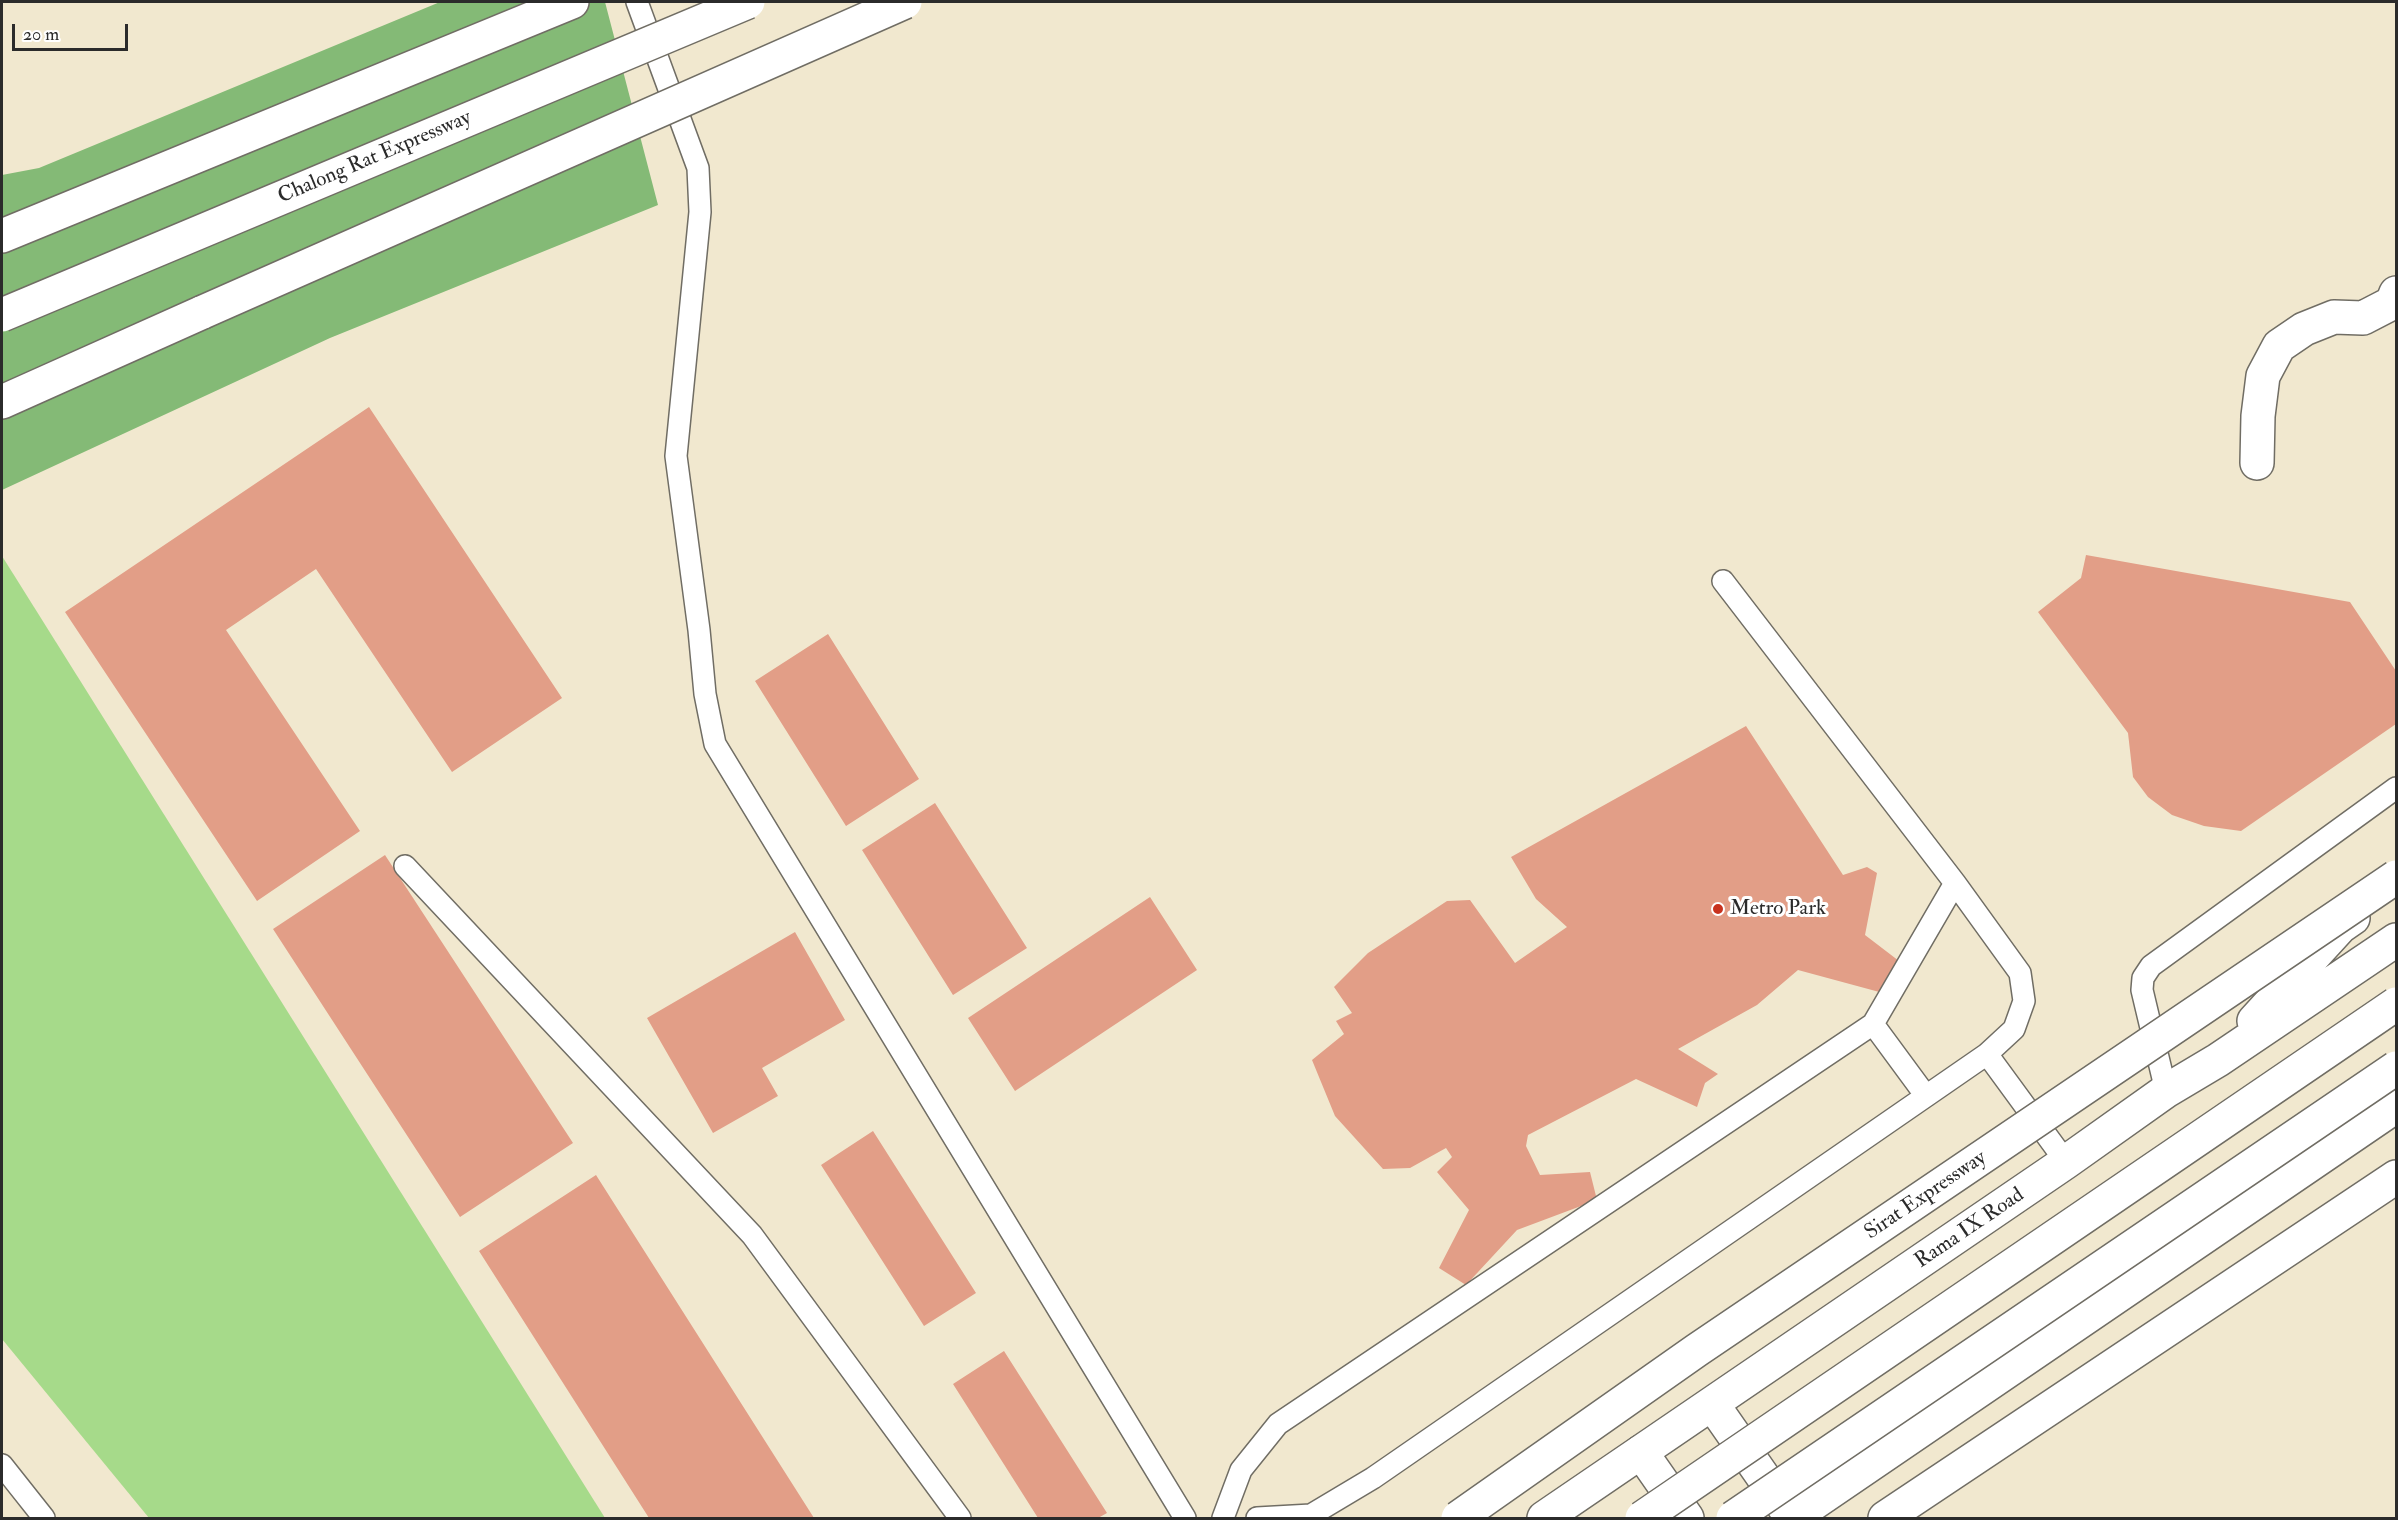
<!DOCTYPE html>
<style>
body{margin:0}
#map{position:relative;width:2398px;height:1520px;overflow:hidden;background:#f1e8cf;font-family:"IM FELL Double Pica",serif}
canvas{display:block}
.frame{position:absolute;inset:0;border:3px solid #2b2b2b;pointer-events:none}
.scale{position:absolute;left:12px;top:24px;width:116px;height:27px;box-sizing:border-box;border:3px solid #2b2b2b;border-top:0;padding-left:8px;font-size:18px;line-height:21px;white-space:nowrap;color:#2b2b2b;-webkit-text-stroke:4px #fff;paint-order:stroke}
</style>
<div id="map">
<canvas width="2398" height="1520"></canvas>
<div class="frame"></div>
<div class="scale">20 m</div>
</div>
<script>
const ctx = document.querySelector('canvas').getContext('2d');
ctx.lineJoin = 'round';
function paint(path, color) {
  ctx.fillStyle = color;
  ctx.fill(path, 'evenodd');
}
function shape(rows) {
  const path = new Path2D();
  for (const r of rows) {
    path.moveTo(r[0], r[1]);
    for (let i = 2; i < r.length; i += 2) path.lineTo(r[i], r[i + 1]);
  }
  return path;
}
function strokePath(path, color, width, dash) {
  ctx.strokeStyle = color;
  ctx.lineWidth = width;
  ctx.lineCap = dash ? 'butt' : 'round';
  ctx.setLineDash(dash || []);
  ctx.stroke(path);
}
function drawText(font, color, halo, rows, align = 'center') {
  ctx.font = font + ' "IM FELL Double Pica",serif';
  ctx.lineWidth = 6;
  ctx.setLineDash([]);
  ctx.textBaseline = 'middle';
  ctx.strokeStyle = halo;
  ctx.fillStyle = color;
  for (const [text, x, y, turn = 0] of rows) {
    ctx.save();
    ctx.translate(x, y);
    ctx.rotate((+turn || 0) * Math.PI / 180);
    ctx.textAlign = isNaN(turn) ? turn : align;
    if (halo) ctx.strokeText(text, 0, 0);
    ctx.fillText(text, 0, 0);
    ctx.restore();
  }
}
const green = shape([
 [2,556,605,1518,149,1518,2,1339]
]);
const forest = shape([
 [440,2,605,2,658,205,330,338,2,490,2,175,39,168]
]);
const building = shape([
 [369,407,562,698,452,772,316,569,226,630,360,831,257,901,65,612],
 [2086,555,2350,602,2396,671,2396,724,2241,831,2204,826,2172,815,2148,797,2133,777,2128,733,2038,612,2081,578],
 [828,634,919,779,846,826,755,681],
 [1746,726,1843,875,1867,867,1877,873,1865,935,1899,961,1883,993,1798,970,1757,1005,1678,1049,1718,1074,1705,1083,1697,1107,1636,1079,1528,1135,1526,1146,1540,1175,1590,1172,1597,1200,1517,1230,1466,1285,1439,1268,1469,1210,1437,1172,1452,1157,1446,1148,1410,1168,1383,1169,1335,1116,1312,1060,1344,1034,1336,1021,1352,1013,1334,987,1368,953,1447,901,1470,900,1515,963,1567,927,1536,899,1511,857],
 [935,803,1027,948,953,995,862,850],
 [385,855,573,1143,460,1217,273,929],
 [1150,897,1197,970,1015,1091,968,1018],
 [795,932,845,1020,762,1068,778,1096,713,1133,647,1018],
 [873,1131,976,1293,924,1326,821,1165],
 [596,1175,814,1518,649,1518,479,1251],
 [1004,1351,1107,1513,1098,1518,1038,1518,953,1384]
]);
const lane = shape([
 [637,2,698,168,700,212,676,456,699,630,705,694,715,744,1185,1518],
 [405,866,752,1235,960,1518],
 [1873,1024,1926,1096],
 [1987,1054,2066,1162],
 [2166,1091,2142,990,2143,978,2151,966,2396,788],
 [2,1465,44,1518],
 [1223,1518,1241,1470,1278,1424,1873,1024,1955,883],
 [1257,1518,1311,1515,1373,1478,1987,1054,2014,1029,2024,1001,2020,973,1955,883,1723,581]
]);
const street = shape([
 [2257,463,2258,416,2263,376,2279,346,2304,329,2334,317,2363,318,2392,303,2396,293]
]);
const secondary = shape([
 [1713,1405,1789,1514],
 [1641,1452,1687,1518]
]);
const primary = shape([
 [2254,1021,2340,927,2353,918],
 [1544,1518,2066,1162,2166,1091,2218,1060,2396,940],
 [1792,1518,2396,1106]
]);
const highway = shape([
 [2,236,572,2],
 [2,402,203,312],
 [1885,1518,2396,1177]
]);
const primaryBridge = shape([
 [1642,1518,2396,1004],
 [1733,1518,2396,1068]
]);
const highwayBridge = shape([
 [203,312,905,2],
 [2,315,748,2],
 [1458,1518,1697,1350,2396,877]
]);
const markers = [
 [1718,909,6,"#c8321e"]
];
const streetNames = [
 ["Chalong Rat Expressway",375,158,-23],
 ["Sirat Expressway",1926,1196,-34],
 ["Rama IX Road",1970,1229,-34]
];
const poiNames = [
 ["Metro Park",1730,909]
];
paint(green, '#a6da8a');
paint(forest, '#84ba76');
paint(building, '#e29e87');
strokePath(lane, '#706d64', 24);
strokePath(street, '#706d64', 36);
strokePath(secondary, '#706d64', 36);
strokePath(primary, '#706d64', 36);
strokePath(highway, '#706d64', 36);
strokePath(lane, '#fff', 21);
strokePath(street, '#fff', 33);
strokePath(secondary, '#fff', 33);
strokePath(primary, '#fff', 33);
strokePath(highway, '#fff', 33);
strokePath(primaryBridge, '#706d64', 36, []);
strokePath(highwayBridge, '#706d64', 36, []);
strokePath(primaryBridge, '#fff', 33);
strokePath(highwayBridge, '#fff', 33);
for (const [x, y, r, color] of markers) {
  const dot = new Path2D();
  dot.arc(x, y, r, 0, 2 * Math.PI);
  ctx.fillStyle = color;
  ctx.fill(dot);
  strokePath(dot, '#fff', 2);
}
drawText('21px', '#2b2b2b', '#fff', streetNames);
drawText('21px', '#2b2b2b', '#fff', poiNames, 'left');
</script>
